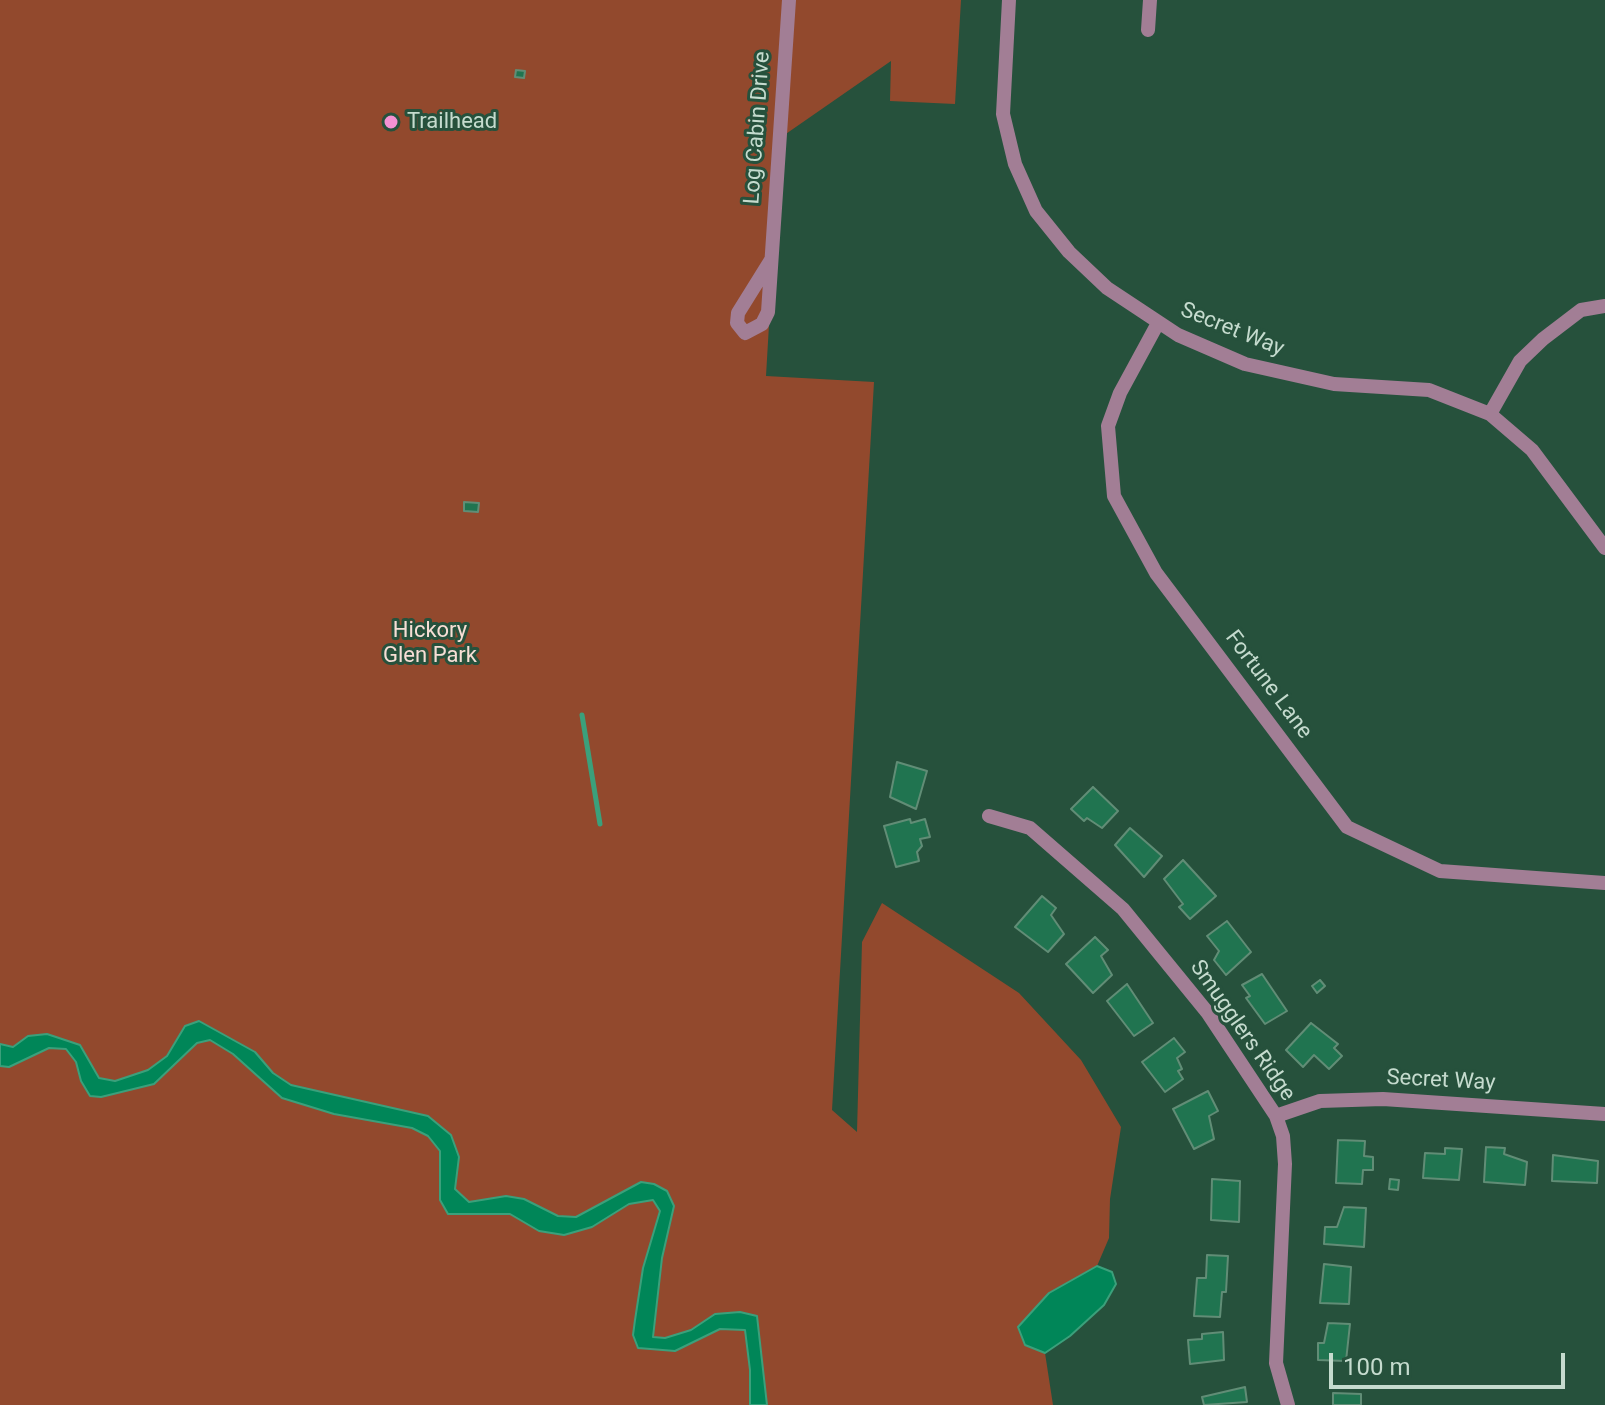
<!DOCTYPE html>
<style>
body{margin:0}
#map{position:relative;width:1605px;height:1405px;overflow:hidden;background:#26513c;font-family:Roboto,sans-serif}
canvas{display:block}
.scale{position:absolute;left:1329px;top:1353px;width:236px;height:36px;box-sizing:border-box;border:4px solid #c5dbce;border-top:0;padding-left:10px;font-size:24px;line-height:28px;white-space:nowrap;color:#c5dbce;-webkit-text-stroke:6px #26513c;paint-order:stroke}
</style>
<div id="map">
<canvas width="1605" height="1405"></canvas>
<div class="scale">100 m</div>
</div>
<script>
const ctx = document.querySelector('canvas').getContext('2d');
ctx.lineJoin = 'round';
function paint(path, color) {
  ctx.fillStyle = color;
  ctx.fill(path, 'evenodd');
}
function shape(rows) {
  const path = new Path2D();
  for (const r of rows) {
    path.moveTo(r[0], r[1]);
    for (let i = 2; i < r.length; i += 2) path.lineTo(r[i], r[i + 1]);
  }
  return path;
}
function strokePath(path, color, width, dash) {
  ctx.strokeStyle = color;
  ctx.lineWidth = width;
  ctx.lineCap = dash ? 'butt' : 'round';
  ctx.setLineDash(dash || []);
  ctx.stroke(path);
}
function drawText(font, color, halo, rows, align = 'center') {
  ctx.font = font + ' Roboto,sans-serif';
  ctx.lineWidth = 6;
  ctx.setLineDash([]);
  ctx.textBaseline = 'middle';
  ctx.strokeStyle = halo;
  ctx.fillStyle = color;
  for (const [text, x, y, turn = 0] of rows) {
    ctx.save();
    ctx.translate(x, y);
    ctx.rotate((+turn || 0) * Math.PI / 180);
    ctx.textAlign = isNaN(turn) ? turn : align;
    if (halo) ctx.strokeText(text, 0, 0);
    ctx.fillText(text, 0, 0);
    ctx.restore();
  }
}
const green = shape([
 [0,0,961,0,955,104,890,101,891,61,780,138,766,376,874,382,832,1110,857,1132,862,942,882,903,1019,993,1081,1060,1121,1127,1110,1199,1109,1238,1097,1266,1049,1293,1019,1327,1026,1345,1045,1353,1053,1405,0,1405]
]);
const water = shape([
 [199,1021,255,1052,273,1073,291,1085,428,1116,451,1135,459,1157,455,1189,469,1202,506,1196,524,1199,558,1216,576,1217,641,1182,654,1184,667,1191,674,1206,662,1258,653,1337,665,1338,691,1330,715,1314,740,1312,757,1316,767,1405,750,1405,750,1370,745,1330,720,1329,675,1351,638,1348,633,1335,635,1320,643,1268,660,1211,653,1200,629,1204,592,1227,564,1235,539,1231,510,1214,448,1214,440,1200,440,1151,428,1136,412,1128,334,1114,282,1098,233,1054,210,1040,197,1043,154,1084,101,1097,90,1096,81,1081,76,1062,66,1049,49,1048,9,1067,0,1066,0,1044,13,1047,28,1036,47,1034,80,1045,99,1078,115,1081,148,1070,167,1056,185,1026,199,1021],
 [1097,1266,1112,1272,1116,1284,1104,1305,1070,1336,1045,1353,1025,1345,1018,1327,1038,1305,1049,1293,1097,1266]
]);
const stream = shape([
 [582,715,600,824]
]);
const building = shape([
 [516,70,525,71,524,78,515,77,516,70],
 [464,502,479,503,478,512,464,511,464,502],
 [897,762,927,771,916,809,890,797,897,762],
 [1093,787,1118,811,1102,828,1087,818,1084,821,1071,809,1093,787],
 [910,819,911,823,925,819,930,837,920,839,922,846,917,852,919,861,896,867,884,826,910,819],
 [1130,828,1162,856,1144,877,1115,845,1130,828],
 [1183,860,1216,896,1190,919,1179,907,1183,904,1164,879,1183,860],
 [1042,896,1056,908,1051,915,1064,934,1048,952,1015,927,1042,896],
 [1227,921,1251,952,1226,975,1214,960,1219,951,1207,936,1227,921],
 [1095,937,1108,950,1101,956,1112,975,1093,993,1066,964,1095,937],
 [1262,974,1287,1011,1265,1024,1246,998,1250,996,1242,985,1262,974],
 [1320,980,1325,986,1317,993,1312,986,1320,980],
 [1127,984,1153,1023,1134,1036,1107,1001,1127,984],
 [1311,1023,1338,1044,1334,1048,1342,1056,1329,1069,1314,1055,1303,1067,1286,1050,1311,1023],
 [1174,1038,1185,1052,1177,1058,1182,1069,1178,1071,1183,1079,1165,1092,1142,1062,1174,1038],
 [1208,1091,1218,1111,1209,1116,1214,1139,1194,1149,1173,1109,1208,1091],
 [1338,1140,1365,1141,1364,1156,1373,1157,1373,1170,1363,1170,1362,1184,1336,1183,1338,1140],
 [1486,1147,1505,1148,1504,1154,1527,1162,1525,1185,1484,1182,1486,1147],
 [1445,1148,1462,1149,1459,1180,1423,1178,1425,1153,1445,1154,1445,1148],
 [1553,1155,1598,1161,1597,1183,1552,1181,1553,1155],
 [1212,1179,1240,1181,1239,1222,1211,1220,1212,1179],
 [1390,1179,1399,1180,1398,1190,1389,1189,1390,1179],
 [1344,1207,1366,1208,1364,1247,1324,1244,1325,1227,1337,1227,1344,1207],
 [1207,1255,1228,1256,1226,1292,1222,1292,1220,1317,1194,1316,1197,1278,1206,1278,1207,1255],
 [1324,1264,1351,1267,1349,1304,1320,1303,1324,1264],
 [1328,1323,1350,1324,1346,1361,1318,1360,1318,1343,1324,1343,1328,1323],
 [1223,1332,1224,1360,1190,1364,1188,1340,1202,1339,1202,1334,1223,1332],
 [1245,1387,1247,1402,1204,1405,1202,1397,1245,1387],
 [1333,1393,1361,1394,1361,1405,1333,1405,1333,1393]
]);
const minor = shape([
 [1009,0,1003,114,1015,164,1036,211,1069,252,1107,288,1178,335,1245,364,1334,384,1429,390,1490,414,1532,450,1605,548],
 [1148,30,1150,0],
 [771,260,738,313,737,323,745,333,762,324,768,312,789,0],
 [1158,323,1120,393,1108,426,1114,496,1156,573,1347,827,1440,871,1605,883],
 [1490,414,1520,361,1543,339,1581,310,1605,306],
 [989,816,1030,828,1123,909,1207,1012,1276,1116,1283,1136,1285,1164,1276,1363,1288,1405],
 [1276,1116,1320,1101,1383,1099,1605,1114]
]);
const markers = [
 [391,122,8,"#f491d3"]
];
const poiNames = [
 ["Trailhead",407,122]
];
const streetNames = [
 ["Log Cabin Drive",758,128,-86],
 ["Secret Way",1232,330,22],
 ["Fortune Lane",1268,685,53],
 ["Smugglers Ridge",1242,1031,55],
 ["Secret Way",1441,1081,3]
];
const parkNames = [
 ["Hickory",430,631],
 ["Glen Park",430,656]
];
paint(green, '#92492d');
paint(water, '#008658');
strokePath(water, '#3ba07b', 2);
strokePath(stream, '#3ba07b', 5);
paint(building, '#207450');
strokePath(building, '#618d76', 2);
strokePath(minor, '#a27e95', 14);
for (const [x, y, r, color] of markers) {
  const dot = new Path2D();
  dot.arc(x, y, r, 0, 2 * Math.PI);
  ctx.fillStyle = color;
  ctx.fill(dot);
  strokePath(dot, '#26513c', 3);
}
drawText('22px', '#c5dbce', '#26513c', poiNames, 'left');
drawText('22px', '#c5dbce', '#26513c', streetNames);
drawText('22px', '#f7ded5', '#26513c', parkNames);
</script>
